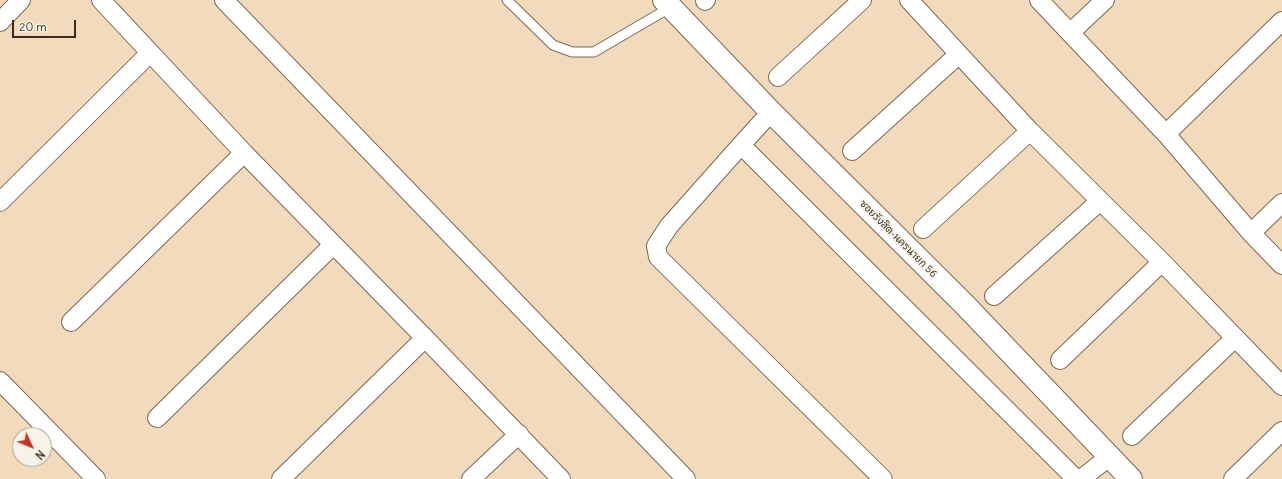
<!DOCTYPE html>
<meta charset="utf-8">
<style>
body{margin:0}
#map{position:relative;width:1282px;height:479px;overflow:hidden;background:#f1dbbc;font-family:Delius,sans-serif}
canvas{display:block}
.north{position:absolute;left:12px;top:427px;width:40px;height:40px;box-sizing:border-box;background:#f7f3e8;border:1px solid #aca397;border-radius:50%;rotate:134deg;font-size:11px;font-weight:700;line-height:16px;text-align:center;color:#3b2a1e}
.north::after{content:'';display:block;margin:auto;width:14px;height:18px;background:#c8321e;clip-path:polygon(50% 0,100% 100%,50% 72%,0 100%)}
.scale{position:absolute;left:12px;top:20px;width:64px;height:18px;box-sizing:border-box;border:2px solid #3b2a1e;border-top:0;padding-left:5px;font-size:12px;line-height:14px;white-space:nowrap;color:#3b2a1e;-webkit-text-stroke:3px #f7f3e8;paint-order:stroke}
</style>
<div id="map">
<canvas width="1282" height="479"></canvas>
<div class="north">N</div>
<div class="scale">20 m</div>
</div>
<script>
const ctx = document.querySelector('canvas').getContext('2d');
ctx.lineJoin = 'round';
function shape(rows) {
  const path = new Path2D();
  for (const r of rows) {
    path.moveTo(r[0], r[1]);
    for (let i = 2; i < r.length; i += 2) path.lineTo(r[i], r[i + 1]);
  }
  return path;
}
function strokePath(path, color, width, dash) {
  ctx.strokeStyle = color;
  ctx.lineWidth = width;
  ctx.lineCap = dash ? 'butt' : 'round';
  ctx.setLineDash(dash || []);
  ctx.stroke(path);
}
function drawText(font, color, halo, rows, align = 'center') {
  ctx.font = font + ' Delius,"Playpen Sans Thai",sans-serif';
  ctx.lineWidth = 4;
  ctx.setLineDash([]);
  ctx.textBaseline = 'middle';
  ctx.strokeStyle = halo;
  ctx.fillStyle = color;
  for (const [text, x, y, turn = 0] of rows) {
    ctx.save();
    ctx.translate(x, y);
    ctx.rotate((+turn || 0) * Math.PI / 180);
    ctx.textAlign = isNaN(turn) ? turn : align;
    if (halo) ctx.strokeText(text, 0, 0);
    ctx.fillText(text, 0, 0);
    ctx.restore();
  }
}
const service = shape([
 [507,0,553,45,572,52,594,52,671,7]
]);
const minor = shape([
 [101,0,244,153,425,338,561,479],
 [224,0,686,479],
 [909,0,1030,131,1162,262,1282,386],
 [1039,0,1166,134,1251,233,1282,265],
 [705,1,706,0],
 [0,22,21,0],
 [1070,33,1105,0],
 [778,77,862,0],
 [771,112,741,145,669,226,656,246,658,257,883,479],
 [1166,134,1282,21],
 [741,145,1076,479],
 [852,151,959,54],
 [0,202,150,53],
 [923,229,1030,131],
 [1251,233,1282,203],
 [994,296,1100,201],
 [71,322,244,153],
 [1060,360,1162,262],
 [0,381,96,479],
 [157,418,333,245],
 [1132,436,1235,338],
 [281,479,425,338],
 [471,479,519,434],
 [1081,479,1109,457],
 [1233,479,1282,431]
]);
const tertiary = shape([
 [664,0,771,112,965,305,1131,479]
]);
const streetNames = [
 ["ซอยรังสิต-นครนายก 56",898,239,45]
];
strokePath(service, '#7b6855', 11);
strokePath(minor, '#7b6855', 20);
strokePath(tertiary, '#7b6855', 24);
strokePath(service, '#fff', 9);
strokePath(minor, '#fff', 18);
strokePath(tertiary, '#fff', 22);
drawText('10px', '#3b2a1e', '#f7f3e8', streetNames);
</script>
